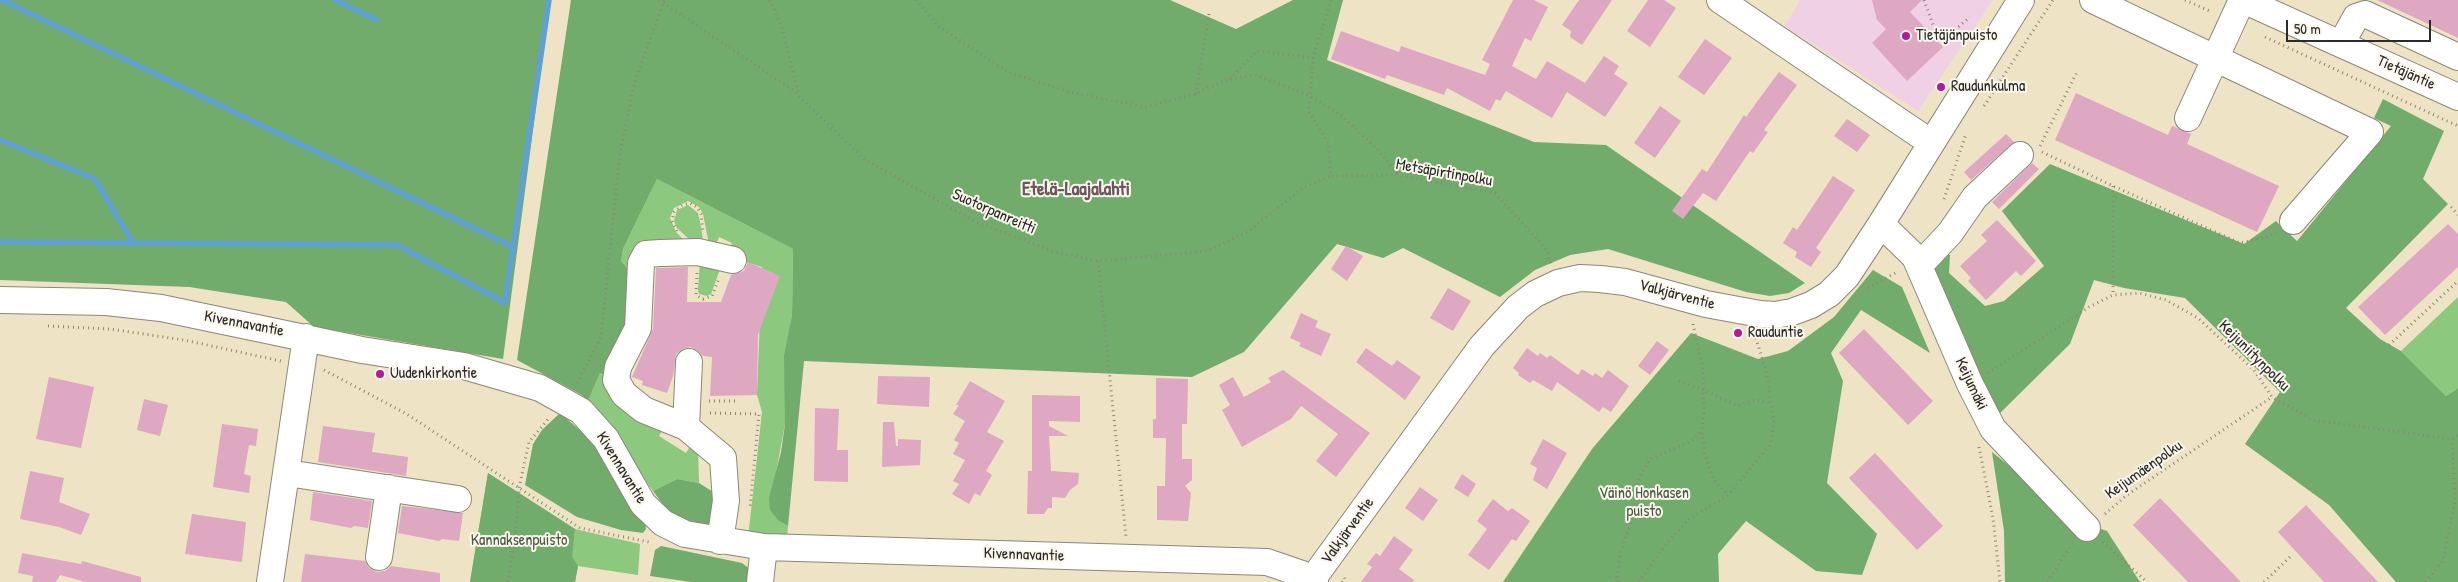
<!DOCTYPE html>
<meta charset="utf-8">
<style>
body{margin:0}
#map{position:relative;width:2458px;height:582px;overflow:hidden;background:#eee3c4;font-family:"Patrick Hand",sans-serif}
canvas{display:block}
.scale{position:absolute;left:2286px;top:20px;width:145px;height:22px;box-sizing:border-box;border:2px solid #2b2b2b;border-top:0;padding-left:6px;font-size:15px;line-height:18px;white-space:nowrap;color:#2b2b2b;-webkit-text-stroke:4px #fbf7ec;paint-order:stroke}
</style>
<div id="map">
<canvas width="2458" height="582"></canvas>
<div class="scale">50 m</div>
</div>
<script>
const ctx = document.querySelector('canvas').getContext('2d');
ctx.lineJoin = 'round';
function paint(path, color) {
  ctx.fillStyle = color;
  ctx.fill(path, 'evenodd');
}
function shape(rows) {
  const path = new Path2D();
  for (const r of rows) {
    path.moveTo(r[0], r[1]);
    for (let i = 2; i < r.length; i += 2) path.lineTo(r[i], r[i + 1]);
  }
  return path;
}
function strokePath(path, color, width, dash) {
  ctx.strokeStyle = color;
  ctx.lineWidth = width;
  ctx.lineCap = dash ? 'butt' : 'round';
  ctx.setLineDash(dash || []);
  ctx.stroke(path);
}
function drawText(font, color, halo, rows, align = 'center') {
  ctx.font = font + ' "Patrick Hand",sans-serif';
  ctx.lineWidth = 4;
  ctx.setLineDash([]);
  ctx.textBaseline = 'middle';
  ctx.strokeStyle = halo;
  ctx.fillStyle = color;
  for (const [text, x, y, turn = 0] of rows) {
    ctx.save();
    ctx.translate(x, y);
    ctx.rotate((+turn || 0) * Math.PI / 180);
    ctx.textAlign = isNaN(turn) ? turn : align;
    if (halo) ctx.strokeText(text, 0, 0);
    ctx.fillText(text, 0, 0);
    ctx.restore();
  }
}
const built = shape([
 [1800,0,1993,0,1918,111,1785,26]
]);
const green = shape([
 [657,179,793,249,792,315,789,335,785,424,776,472,779,521,788,526,787,539,745,537,749,529,762,412,757,395,762,267,736,259,728,253,732,243,719,237,715,247,709,244,703,214,699,207,688,201,674,208,670,218,676,232,685,241,634,276,621,261,623,249],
 [688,205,698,213,701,227,703,241,693,243,677,228,674,221,677,210],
 [700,260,723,261,711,294,707,296,699,294,698,290],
 [2458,297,2458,388,2446,396,2401,351],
 [600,373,664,428,659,436,686,453,692,443,698,447,699,483,677,479,653,491,588,401],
 [488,473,575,529,640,544,638,575,578,566,575,582,470,582]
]);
const forest = shape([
 [0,0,550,0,503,359,314,327,286,302,189,287,0,280],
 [571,0,1170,0,1236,29,1293,0,1343,0,1327,60,1534,142,1606,145,1805,283,1789,293,1770,296,1746,292,1608,249,1570,255,1535,270,1500,297,1403,248,1383,258,1337,244,1244,352,1192,377,804,361,788,526,779,521,770,510,769,498,781,452,785,424,784,356,792,315,793,249,657,179,623,249,621,261,634,276,634,301,608,378,600,373,588,401,582,395,517,360],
 [2383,99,2444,131,2423,179,2448,204,2346,308,2380,339,2401,351,2446,396,2458,388,2458,582,2396,582,2329,505,2245,444,2280,392,2185,298,2124,288,2094,280,2070,344,1995,418,1929,271,1940,252,1950,255,1949,273,1985,306,2004,301,2044,266,2002,211,2050,164,2244,244,2276,221,2297,241,2391,126,2374,118],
 [1873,270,1902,287,1930,353,1861,310,1831,353,1843,381,1827,483,1877,534,1862,575,1816,571,1746,521,1718,554,1719,582,1503,582,1592,449,1691,333,1758,359,1788,351,1834,317],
 [560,413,590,439,619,479,645,518,646,529,643,533,621,530,577,517,525,485,533,444,542,430],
 [1992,452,2077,521,2107,531,2140,582,2005,582,2004,531],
 [488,473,575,529,572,557,578,566,575,582,470,582],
 [677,479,699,483,718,495,714,522,705,528,668,511,653,491],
 [661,546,742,563,751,570,754,582,691,582,650,576,655,550]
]);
const stream = shape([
 [2,0,513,247],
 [335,0,377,20],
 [0,140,95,179,133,243],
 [0,242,397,245,505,303,549,0]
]);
const building = shape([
 [1513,0,1534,0,1548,7,1531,41,1525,38,1512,66,1536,79,1547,61,1585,83,1604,56,1619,66,1614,74,1628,83,1605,117,1567,92,1552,118,1506,91,1500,101,1496,99,1490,111,1447,88,1444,95,1387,75,1385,79,1331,59,1341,31,1399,52,1401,46,1485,75,1490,64,1482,60],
 [1579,0,1612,0,1582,45,1570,37,1571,31,1562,25],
 [1648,0,1664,0,1676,8,1650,47,1627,31],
 [1872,0,1922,0,1910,12,1943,47,1907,81,1872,43,1886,29,1877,20],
 [2377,0,2458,0,2458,38],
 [1705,39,1732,58,1704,95,1678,77],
 [1779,72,1797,85,1764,130,1768,132,1753,153,1750,151,1716,201,1703,193,1683,219,1672,211,1702,169,1707,172,1744,115,1746,117],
 [2076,93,2168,135,2172,126,2177,128,2191,134,2187,144,2279,186,2257,232,2055,140],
 [1660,106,1681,121,1655,158,1634,143],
 [1847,119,1870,135,1857,152,1834,136],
 [2006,134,2014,142,1971,180,1964,172],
 [2032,163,2039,169,1999,209,1992,202],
 [1833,176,1855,190,1816,248,1821,252,1811,267,1795,257,1797,252,1783,243,1793,227,1797,230],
 [1997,220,2036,261,2021,276,2016,271,1986,300,1968,281,1971,278,1960,266,1987,241,1981,235],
 [2448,224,2458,234,2458,267,2385,335,2358,307],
 [1346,246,1363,256,1347,281,1331,269],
 [748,262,780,276,758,335,757,395,710,396,712,357,703,356,697,350,690,347,683,349,676,354,673,376,667,393,642,385,643,381,632,377,653,329,656,268,688,267,687,302,721,302,731,275,744,271],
 [1448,288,1471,301,1453,331,1430,318],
 [1301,313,1318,321,1315,327,1331,334,1321,356,1299,346,1301,343,1290,338],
 [1864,329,1933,401,1908,425,1839,353],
 [1657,341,1669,350,1650,375,1638,366],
 [1366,348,1392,366,1397,360,1421,377,1405,400,1356,362],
 [1527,348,1538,356,1540,353,1547,358,1550,355,1578,375,1582,369,1593,376,1595,373,1602,378,1608,370,1629,386,1611,412,1603,407,1599,412,1557,382,1552,391,1533,380,1530,383,1518,375,1519,373,1513,368],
 [1283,370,1370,433,1336,477,1316,461,1338,434,1301,406,1291,419,1242,447,1222,410,1230,405,1219,385,1233,377,1244,397,1271,382,1268,378],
 [878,376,930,377,929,407,877,404],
 [49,377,94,387,81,448,36,439],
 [1156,378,1188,379,1187,424,1182,424,1182,459,1192,459,1192,480,1185,486,1191,493,1188,521,1157,520,1157,486,1165,486,1166,438,1153,438,1153,419,1156,419],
 [970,381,1005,401,987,432,1004,441,986,471,992,475,980,496,975,493,969,504,952,494,959,484,953,481,965,460,953,454,959,443,954,440,965,421,953,414,959,405,956,405],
 [1032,395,1080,396,1080,422,1049,421,1049,426,1068,436,1049,436,1051,471,1079,473,1078,484,1070,490,1065,498,1052,497,1052,508,1048,508,1044,514,1027,514,1028,471,1032,471],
 [144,399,168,405,160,436,137,430],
 [815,408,839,409,837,450,848,450,848,482,814,481],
 [883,422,894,422,896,446,898,446,898,439,921,440,920,465,882,467],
 [222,424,258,429,256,446,249,445,244,474,251,476,249,493,213,487],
 [323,426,375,433,372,452,408,457,406,476,318,462],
 [1543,439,1567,453,1547,489,1533,480,1537,468,1530,464],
 [1875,453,1943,526,1917,550,1849,478],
 [30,471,64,478,59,502,90,514,81,535,59,527,20,519],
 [1462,474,1476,484,1468,497,1454,488],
 [1420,487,1438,500,1423,521,1405,508],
 [313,492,372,501,368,528,354,526,351,528,310,520],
 [2160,498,2241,582,2188,582,2133,525],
 [1493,499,1508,511,1512,508,1530,521,1516,541,1512,539,1489,570,1468,555,1487,529,1477,521],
 [2306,505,2378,582,2324,582,2278,532],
 [402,506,463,513,459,541,442,539,439,541,398,533],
 [192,514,246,522,242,562,185,554],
 [1394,536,1413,550,1399,569,1414,580,1413,582,1361,582,1372,567,1367,564,1376,553,1380,556],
 [22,553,81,564,82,561,141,577,141,582,86,582,60,575,56,582,32,582,33,576,18,573],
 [305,554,365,561,369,568,377,572,385,571,391,566,440,573,440,582,301,582]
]);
const path = shape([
 [659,0,794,91,864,159,974,221,1052,251,1098,261,1207,251,1249,231,1304,187,1331,176],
 [770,0,782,28,799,95],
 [916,0,938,26,1008,72,1066,91,1145,107,1196,94,1205,89,1230,79,1256,75,1310,96,1342,116,1379,151,1398,175],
 [1331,0,1313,58,1309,112,1328,143,1331,176,1398,175,1495,193,1547,250,1551,264],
 [1924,0,1934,27,1943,40,1970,17],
 [2185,0,2212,12],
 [2265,37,2458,126],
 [1230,79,1257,51,1313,58],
 [1196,94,1209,14],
 [1984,106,2053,0],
 [2040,146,2077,72],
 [2042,152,2113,186,2240,243,2271,236,2276,232],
 [2113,186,2113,295],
 [1944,199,1966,134],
 [2451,207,2458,215],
 [677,231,672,221,674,212,682,205,690,203,697,207,701,214,703,232],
 [1098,261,1126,537],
 [697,273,696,295,703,299,712,296,719,278],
 [1868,288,1897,272],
 [1693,324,1703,369,1704,408,1702,431,1705,454,1713,479,1728,495],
 [48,326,110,329,184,340,281,361],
 [2389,345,2458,281],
 [324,370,405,413,580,528,649,542],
 [1988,373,2089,307,2113,295,2139,293,2166,300,2198,318,2254,370,2272,397,2313,420,2452,439,2458,435],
 [1679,381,1704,390,1738,406,1755,400,1770,403],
 [577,383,601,337,620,153,634,85,664,0],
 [709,401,736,401],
 [710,413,759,414,750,508],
 [1979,447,1993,518,2000,582],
 [2105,514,2127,495,2272,397],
 [2103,542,2147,582],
 [508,582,516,530,519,488,529,442,550,417],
 [1342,582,1345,580,1344,574],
 [1616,582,1621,551,1633,516,1638,480,1650,459,1691,441,1702,431],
 [1639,582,1667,543,1688,520,1728,495,1770,445,1774,420,1766,371,1755,335],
 [2048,582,2063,557,2073,544],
 [2264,582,2291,556],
 [2426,582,2443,560,2455,501,2452,439]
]);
const minor = shape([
 [1720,0,1930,142],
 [2093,0,2370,132,2293,221],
 [2243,0,2458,97],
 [2341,44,2356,17,2365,14,2458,57],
 [2188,118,2242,0],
 [1881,224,1915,257,1970,384,1993,429,2087,528],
 [1919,266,1950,233,1975,197,2020,155],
 [0,300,106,302,161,308,362,350,464,366,540,388,581,411,606,439,643,504,663,523,685,534,764,547,1267,562,1302,574,1315,582],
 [689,362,686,427,723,458,726,501,720,541],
 [686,427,644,410,624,394,616,380,618,367,638,328,641,263,646,254,660,253,698,252,733,260],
 [287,473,458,499],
 [379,557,389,488],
 [1312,580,1482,346,1518,307,1535,294,1558,283,1580,278,1600,279,1625,282,1706,304,1760,314,1775,315,1792,312,1811,305,1829,294,1847,276,1881,224,2021,0],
 [270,582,306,337],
 [760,582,764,547]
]);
const markers = [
 [1906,36,5,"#b5179e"],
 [1941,87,5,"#b5179e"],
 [1738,333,5,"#b5179e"],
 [380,374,5,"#b5179e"]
];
const poiNames = [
 ["Tietäjänpuisto",1916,36],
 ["Raudunkulma",1951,87],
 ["Rauduntie",1748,333],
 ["Uudenkirkontie",390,374]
];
const streetNames = [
 ["Tietäjäntie",2406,73,24],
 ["Metsäpirtinpolku",1444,173,10],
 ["Suotorpanreitti",994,212,24],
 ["Valkjärventie",1677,295,15],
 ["Kivennavantie",244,324,11],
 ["Keijuniitynpolku",2254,356,45],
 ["Keijumäki",1971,384,65],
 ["Kivennavantie",621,468,58],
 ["Keijumäenpolku",2144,470,-35],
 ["Valkjärventie",1348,531,-54],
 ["Kivennavantie",1024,555,2]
];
const parkNames = [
 ["Väinö Honkasen",1644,494],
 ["puisto",1644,512],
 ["Kannaksenpuisto",519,541]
];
const quarterNames = [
 ["Etelä-Laajalahti",1076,190]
];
paint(built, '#f0d0e5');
paint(green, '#8cc87d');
paint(forest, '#71ac6c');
strokePath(stream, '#5fa1d3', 5.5);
paint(building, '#dea8c2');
strokePath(minor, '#8c8778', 28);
strokePath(path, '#8c8778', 3, [1, 4]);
strokePath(minor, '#fff', 26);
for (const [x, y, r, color] of markers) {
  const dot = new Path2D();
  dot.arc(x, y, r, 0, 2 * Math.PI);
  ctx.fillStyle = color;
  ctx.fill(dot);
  strokePath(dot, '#fbf7ec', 2);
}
drawText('16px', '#2b2b2b', '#fbf7ec', poiNames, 'left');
drawText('16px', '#2b2b2b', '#fbf7ec', streetNames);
drawText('16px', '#485a44', '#fbf7ec', parkNames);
drawText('bold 19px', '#6a5760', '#fbf7ec', quarterNames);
</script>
